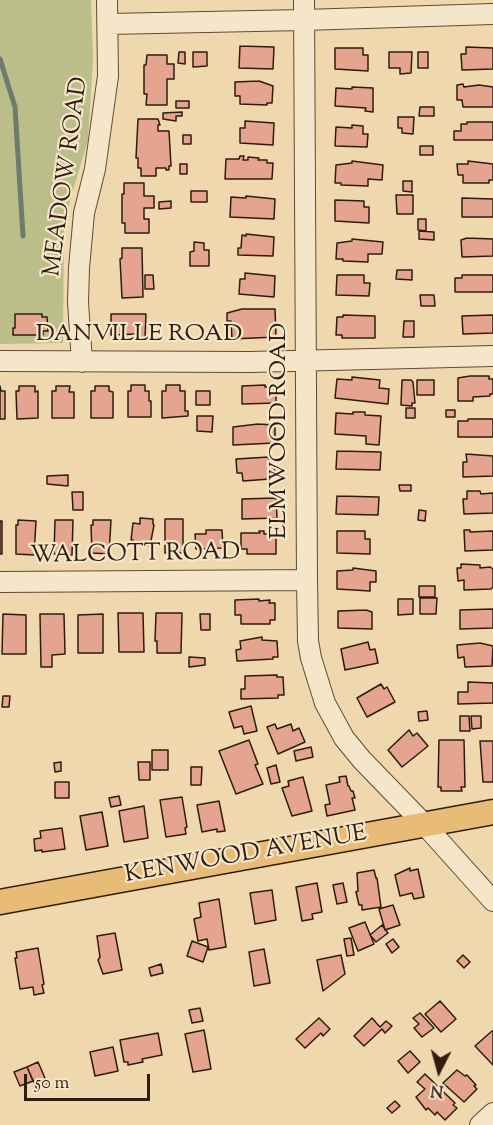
<!DOCTYPE html>
<style>
body{margin:0}
#map{position:relative;width:493px;height:1125px;overflow:hidden;background:#efd8ad;font-family:"Sorts Mill Goudy",serif}
canvas{display:block}
.north{position:absolute;left:409px;top:1041px;width:60px;height:60px;-webkit-text-stroke:4px #f5e6ca;paint-order:stroke;rotate:186deg;font-size:16px;font-weight:700;line-height:24px;text-align:center;color:#2e1c0e}
.north::after{content:'';display:block;margin:auto;width:21px;height:27px;background:#2e1c0e;clip-path:polygon(50% 0,100% 100%,50% 72%,0 100%)}
.scale{position:absolute;left:24px;top:1074px;width:126px;height:27px;box-sizing:border-box;border:3px solid #2e1c0e;border-top:0;padding-left:8px;font-size:18px;line-height:21px;white-space:nowrap;color:#2e1c0e;-webkit-text-stroke:4px #f5e6ca;paint-order:stroke}
</style>
<div id="map">
<canvas width="493" height="1125"></canvas>
<div class="north">N</div>
<div class="scale">50 m</div>
</div>
<script>
const ctx = document.querySelector('canvas').getContext('2d');
ctx.lineJoin = 'round';
function paint(path, color) {
  ctx.fillStyle = color;
  ctx.fill(path, 'evenodd');
}
function shape(rows) {
  const path = new Path2D();
  for (const r of rows) {
    path.moveTo(r[0], r[1]);
    for (let i = 2; i < r.length; i += 2) path.lineTo(r[i], r[i + 1]);
  }
  return path;
}
function strokePath(path, color, width, dash) {
  ctx.strokeStyle = color;
  ctx.lineWidth = width;
  ctx.lineCap = dash ? 'butt' : 'round';
  ctx.setLineDash(dash || []);
  ctx.stroke(path);
}
function drawText(font, color, halo, rows, align = 'center') {
  ctx.font = font + ' "Sorts Mill Goudy",serif';
  ctx.lineWidth = 4.5;
  ctx.setLineDash([]);
  ctx.textBaseline = 'middle';
  ctx.strokeStyle = halo;
  ctx.fillStyle = color;
  for (const [text, x, y, turn = 0] of rows) {
    ctx.save();
    ctx.translate(x, y);
    ctx.rotate((+turn || 0) * Math.PI / 180);
    ctx.textAlign = isNaN(turn) ? turn : align;
    if (halo) ctx.strokeText(text, 0, 0);
    ctx.fillText(text, 0, 0);
    ctx.restore();
  }
}
const green = shape([
 [0,0,91,0,93,59,88,140,64,221,63,343,0,344]
]);
const stream = shape([
 [0,59,15,107,23,236]
]);
const building = shape([
 [240,46,274,47,273,69,239,68,240,46],
 [466,47,493,48,493,69,462,70,461,54,466,54,466,47],
 [335,48,363,48,363,55,368,55,368,71,335,69,335,48],
 [179,52,185,52,185,64,178,63,179,52],
 [193,52,207,52,207,66,193,67,193,52],
 [389,52,412,52,411,73,400,74,400,68,389,68,389,52],
 [418,52,428,52,428,68,418,68,418,52],
 [147,55,167,55,167,64,174,64,174,79,167,79,167,105,146,105,147,94,144,94,144,65,146,65,147,55],
 [259,81,273,86,272,103,267,103,267,105,240,104,240,96,235,96,235,82,259,81],
 [463,84,464,87,479,85,493,87,493,107,463,107,462,100,457,100,457,85,463,84],
 [352,87,373,88,373,112,365,111,366,108,335,106,336,88,352,89,352,87],
 [176,101,189,101,189,108,176,108,176,101],
 [420,107,434,107,434,116,419,116,420,107],
 [182,112,182,116,176,116,176,121,163,119,163,113,182,112],
 [398,117,414,117,413,134,402,133,402,128,398,128,398,117],
 [138,119,158,119,160,125,158,125,158,131,169,131,171,166,169,166,169,170,166,170,166,168,156,168,156,176,141,176,141,168,138,168,138,158,136,158,138,119],
 [245,121,274,123,273,145,240,143,240,128,245,128,245,121],
 [467,122,493,122,493,140,454,140,454,131,461,131,461,124,467,124,467,122],
 [352,125,363,126,363,134,368,134,367,147,335,146,336,127,352,128,352,125],
 [183,135,191,135,191,144,183,144,183,135],
 [420,146,433,146,433,155,420,155,420,146],
 [240,156,244,156,243,160,248,160,248,157,259,158,258,160,267,160,267,163,273,163,272,179,225,179,226,159,239,159,240,156],
 [352,161,383,165,382,180,368,179,368,186,341,185,341,183,335,183,336,165,352,163,352,161],
 [468,161,493,164,493,180,489,180,489,183,463,183,463,175,458,175,457,164,468,164,468,161],
 [180,164,187,164,187,174,180,174,180,164],
 [403,181,412,181,412,192,403,191,403,181],
 [124,183,144,183,144,196,154,196,154,208,144,208,144,219,149,219,149,233,125,233,125,223,122,223,122,194,124,194,124,183],
 [191,191,207,191,207,202,191,202,191,191],
 [396,195,413,195,413,214,397,214,396,195],
 [246,196,275,199,274,219,230,217,231,197,246,198,246,196],
 [462,198,493,199,493,217,462,217,462,198],
 [335,200,364,201,364,207,369,207,369,223,335,221,335,200],
 [171,201,171,208,159,209,159,202,171,201],
 [418,219,426,219,426,231,418,230,418,219],
 [419,231,434,232,434,240,419,239,419,231],
 [246,234,274,237,273,256,238,255,238,248,241,248,242,235,246,236,246,234],
 [467,238,493,239,493,256,462,257,461,240,467,238],
 [352,239,383,242,382,254,368,254,368,262,343,261,343,259,336,259,337,243,352,241,352,239],
 [194,242,204,243,204,250,209,250,209,266,190,266,190,252,194,251,194,242],
 [122,248,142,248,143,297,122,298,120,259,122,258,122,248],
 [397,270,412,270,412,280,396,279,397,270],
 [245,273,275,276,274,297,239,294,240,279,245,279,245,273],
 [145,275,153,275,154,289,145,289,145,275],
 [337,275,364,275,364,283,370,283,369,296,336,295,337,275],
 [462,275,493,275,493,292,455,292,455,278,462,278,462,275],
 [420,295,434,295,435,306,421,306,420,295],
 [242,309,275,309,276,337,232,339,231,321,227,321,227,313,242,309],
 [15,314,42,314,42,317,47,317,48,331,43,331,43,335,13,335,13,328,15,328,15,314],
 [111,314,146,314,145,338,138,338,138,334,111,335,111,314],
 [343,315,375,316,375,338,342,338,342,335,336,335,337,317,343,317,343,315],
 [493,315,493,333,463,334,462,316,493,315],
 [404,321,414,321,414,337,403,337,404,321],
 [470,376,489,376,489,379,493,379,493,394,490,394,490,396,473,397,473,401,458,401,458,378,470,376],
 [352,377,380,380,379,388,389,389,388,404,335,398,337,379,352,380,352,377],
 [402,380,411,380,413,382,415,403,412,403,412,406,401,405,402,380],
 [417,380,434,380,434,395,417,395,417,380],
 [131,385,145,385,145,391,149,391,149,401,151,401,151,417,128,417,128,391,131,391,131,385],
 [166,385,180,385,180,391,185,391,185,411,188,411,188,416,162,418,162,391,166,391,166,385],
 [265,385,265,387,276,387,276,403,242,404,242,386,265,385],
 [0,386,1,391,5,391,5,419,0,419,0,386],
 [19,386,35,386,35,392,38,391,38,418,17,419,16,391,19,391,19,386],
 [56,386,70,386,69,392,74,392,74,418,52,418,52,391,56,391,56,386],
 [95,386,109,386,109,391,113,392,113,418,91,418,91,391,95,391,95,386],
 [196,391,210,391,210,405,196,405,196,391],
 [406,408,415,408,415,418,406,418,406,408],
 [446,410,455,410,455,417,446,417,446,410],
 [353,412,365,412,365,415,381,416,379,445,366,444,366,436,335,434,336,413,353,414,353,412],
 [197,416,213,416,212,432,197,431,197,416],
 [468,419,493,419,493,437,458,437,458,421,468,421,468,419],
 [258,424,275,425,275,443,233,445,233,427,258,424],
 [337,451,381,452,380,470,336,469,337,451],
 [466,454,493,456,493,476,463,477,463,462,467,462,466,454],
 [269,457,269,460,274,460,275,477,270,477,270,479,243,481,242,473,237,473,236,459,269,457],
 [68,475,68,486,47,484,47,476,68,475],
 [399,485,411,485,411,491,400,491,399,485],
 [467,491,480,491,481,494,493,493,493,513,464,514,463,499,467,499,467,491],
 [72,492,83,492,83,510,73,510,72,492],
 [337,496,379,497,378,515,336,514,337,496],
 [276,498,277,518,242,519,242,499,276,498],
 [419,510,426,511,425,521,418,520,419,510],
 [140,518,153,519,153,524,154,525,150,546,133,544,133,540,131,540,133,523,140,524,140,518],
 [165,519,183,519,183,553,165,553,165,519],
 [18,520,36,521,34,555,16,554,16,525,18,525,18,520],
 [55,520,73,520,72,555,54,554,55,520],
 [93,520,111,520,109,554,92,553,91,525,93,525,93,520],
 [0,521,2,521,2,554,0,554,0,521],
 [206,530,222,530,223,548,196,549,195,534,206,534,206,530],
 [464,530,470,530,470,532,493,531,493,550,465,551,464,530],
 [259,531,264,531,264,534,276,534,276,554,247,554,247,549,241,549,241,533,260,533,259,531],
 [337,531,365,531,365,539,370,539,370,554,337,553,337,531],
 [461,564,480,565,480,568,490,567,493,569,493,587,491,589,464,590,464,580,458,581,457,568,461,568,461,564],
 [353,568,376,571,376,582,370,582,370,591,337,589,337,571,353,570,353,568],
 [419,586,435,586,435,597,419,597,419,586],
 [420,598,437,598,436,614,420,614,420,598],
 [259,599,259,601,270,600,269,603,275,603,275,620,270,620,270,624,241,624,241,615,235,615,235,600,259,599],
 [398,599,413,599,413,614,398,615,398,599],
 [493,609,493,628,460,629,460,610,493,609],
 [366,610,372,612,372,629,338,628,338,611,366,610],
 [118,613,143,613,144,652,119,652,118,613],
 [156,613,182,613,181,653,157,653,157,641,155,641,156,613],
 [3,614,26,615,26,654,2,654,3,614],
 [40,614,64,614,65,654,52,655,52,667,41,667,40,614],
 [103,614,103,653,78,653,78,615,103,614],
 [200,614,210,614,210,630,201,630,200,614],
 [262,637,262,640,277,641,278,657,273,657,273,659,237,661,236,650,241,649,240,641,262,637],
 [368,642,370,650,375,649,378,663,345,670,341,649,368,642],
 [480,643,493,646,492,666,465,667,464,657,458,658,457,645,480,643],
 [189,657,205,658,205,665,189,667,189,657],
 [277,675,277,677,283,677,284,695,278,695,278,698,241,699,241,689,245,689,245,676,277,675],
 [468,682,493,683,493,703,458,704,458,692,468,692,468,682],
 [381,684,384,689,387,687,395,702,367,717,357,698,381,684],
 [3,696,10,696,9,707,2,707,3,696],
 [251,706,257,731,244,734,242,726,234,728,229,712,251,706],
 [427,711,428,720,419,721,418,712,427,711],
 [460,716,469,716,470,731,460,731,460,716],
 [471,716,481,716,481,728,472,729,471,716],
 [275,724,277,729,291,724,293,731,299,728,305,742,278,754,267,727,275,724],
 [409,730,413,736,417,733,428,746,402,767,388,750,409,730],
 [249,740,258,764,255,765,263,784,236,794,219,751,249,740],
 [439,740,464,740,465,787,461,787,462,791,441,791,441,787,438,787,439,740],
 [480,741,493,741,493,782,483,782,480,741],
 [311,747,313,757,296,761,294,751,311,747],
 [152,750,168,750,168,770,152,770,152,750],
 [61,762,61,771,55,772,54,763,61,762],
 [138,762,150,762,150,780,139,780,138,762],
 [276,765,280,782,271,784,267,768,276,765],
 [191,767,202,767,201,785,191,785,191,767],
 [346,776,348,786,349,786,351,791,353,791,355,798,352,798,355,810,327,816,325,805,330,804,326,785,340,782,339,777,346,776],
 [303,777,312,811,292,816,282,788,289,786,288,781,303,777],
 [55,782,69,782,69,798,55,798,55,782],
 [119,796,121,805,111,807,109,798,119,796],
 [182,797,187,827,185,828,186,834,166,837,160,800,182,797],
 [219,801,225,831,217,832,217,829,202,832,197,805,219,801],
 [144,806,148,838,124,842,119,811,144,806],
 [102,812,108,846,86,850,80,816,102,812],
 [62,828,65,849,42,852,42,850,35,851,34,839,41,838,40,831,62,828],
 [410,868,410,871,418,869,424,897,414,899,412,893,400,896,395,875,410,868],
 [374,870,376,878,377,878,381,907,362,910,362,905,359,905,356,892,358,891,357,873,374,870],
 [317,883,322,912,312,914,313,919,302,921,296,887,317,883],
 [343,883,347,902,337,904,333,885,343,883],
 [272,890,276,920,255,924,250,893,272,890],
 [219,899,226,947,209,950,207,939,198,941,194,919,201,917,199,903,219,899],
 [393,905,400,925,385,930,379,909,393,905],
 [365,922,374,944,358,951,349,928,365,922],
 [382,925,388,933,376,942,370,935,382,925],
 [115,933,122,970,103,974,98,960,100,957,97,936,115,933],
 [351,938,354,955,347,956,344,939,351,938],
 [393,939,399,947,392,953,386,944,393,939],
 [192,941,208,947,203,962,187,956,192,941],
 [38,948,44,984,42,985,44,993,34,995,33,987,20,989,15,958,17,958,16,952,38,948],
 [264,949,270,983,254,986,249,952,264,949],
 [341,955,345,974,323,991,317,960,341,955],
 [463,955,470,962,464,968,457,961,463,955],
 [161,964,163,973,151,976,149,968,161,964],
 [440,1001,456,1019,441,1032,425,1014,440,1001],
 [200,1008,203,1021,192,1023,189,1010,200,1008],
 [420,1013,434,1028,422,1037,414,1028,419,1024,413,1018,420,1013],
 [319,1018,330,1029,323,1036,321,1033,305,1048,296,1039,319,1018],
 [372,1018,380,1027,386,1021,392,1026,385,1033,382,1029,364,1046,354,1036,372,1018],
 [204,1030,211,1069,193,1072,185,1034,204,1030],
 [492,1031,493,1031,493,1065,475,1046,492,1031],
 [158,1033,162,1055,142,1059,143,1062,128,1065,128,1062,124,1062,120,1040,158,1033],
 [113,1047,118,1071,95,1076,90,1052,113,1047],
 [410,1051,420,1062,408,1073,398,1061,410,1051],
 [38,1062,48,1085,37,1089,27,1067,38,1062],
 [27,1067,33,1081,20,1086,14,1072,27,1067],
 [457,1070,465,1076,467,1075,476,1085,474,1086,477,1089,464,1102,443,1083,457,1070],
 [425,1074,455,1103,453,1105,457,1108,445,1120,437,1112,435,1115,428,1108,426,1110,416,1097,425,1089,417,1082,425,1074],
 [395,1101,400,1106,392,1113,387,1108,395,1101]
]);
const minor = shape([
 [304,0,307,580,308,641,311,658,325,703,344,738,362,760,424,824,493,901],
 [108,24,304,20,493,14],
 [0,361,250,362,493,356],
 [82,362,78,302,79,268,84,213,95,169,108,76,107,0],
 [0,582,307,580],
 [480,1125,493,1113]
]);
const major = shape([
 [0,902,493,812]
]);
const streetNames = [
 ["MEADOW ROAD",68,177,-82],
 ["DANVILLE ROAD",139,336],
 ["ELMWOOD ROAD",281,431,-90],
 ["WALCOTT ROAD",135,556,-1],
 ["KENWOOD AVENUE",246,856,-10]
];
paint(green, '#bbbe89');
strokePath(stream, '#6f7b6b', 5);
paint(building, '#e4a490');
strokePath(building, '#2e1c0e', 1.5);
strokePath(minor, '#5e4b36', 22);
strokePath(major, '#2e1c0e', 27);
strokePath(minor, '#f5e6ca', 20);
strokePath(major, '#e8bc76', 24);
drawText('24px', '#2e1c0e', '#f5e6ca', streetNames);
</script>
